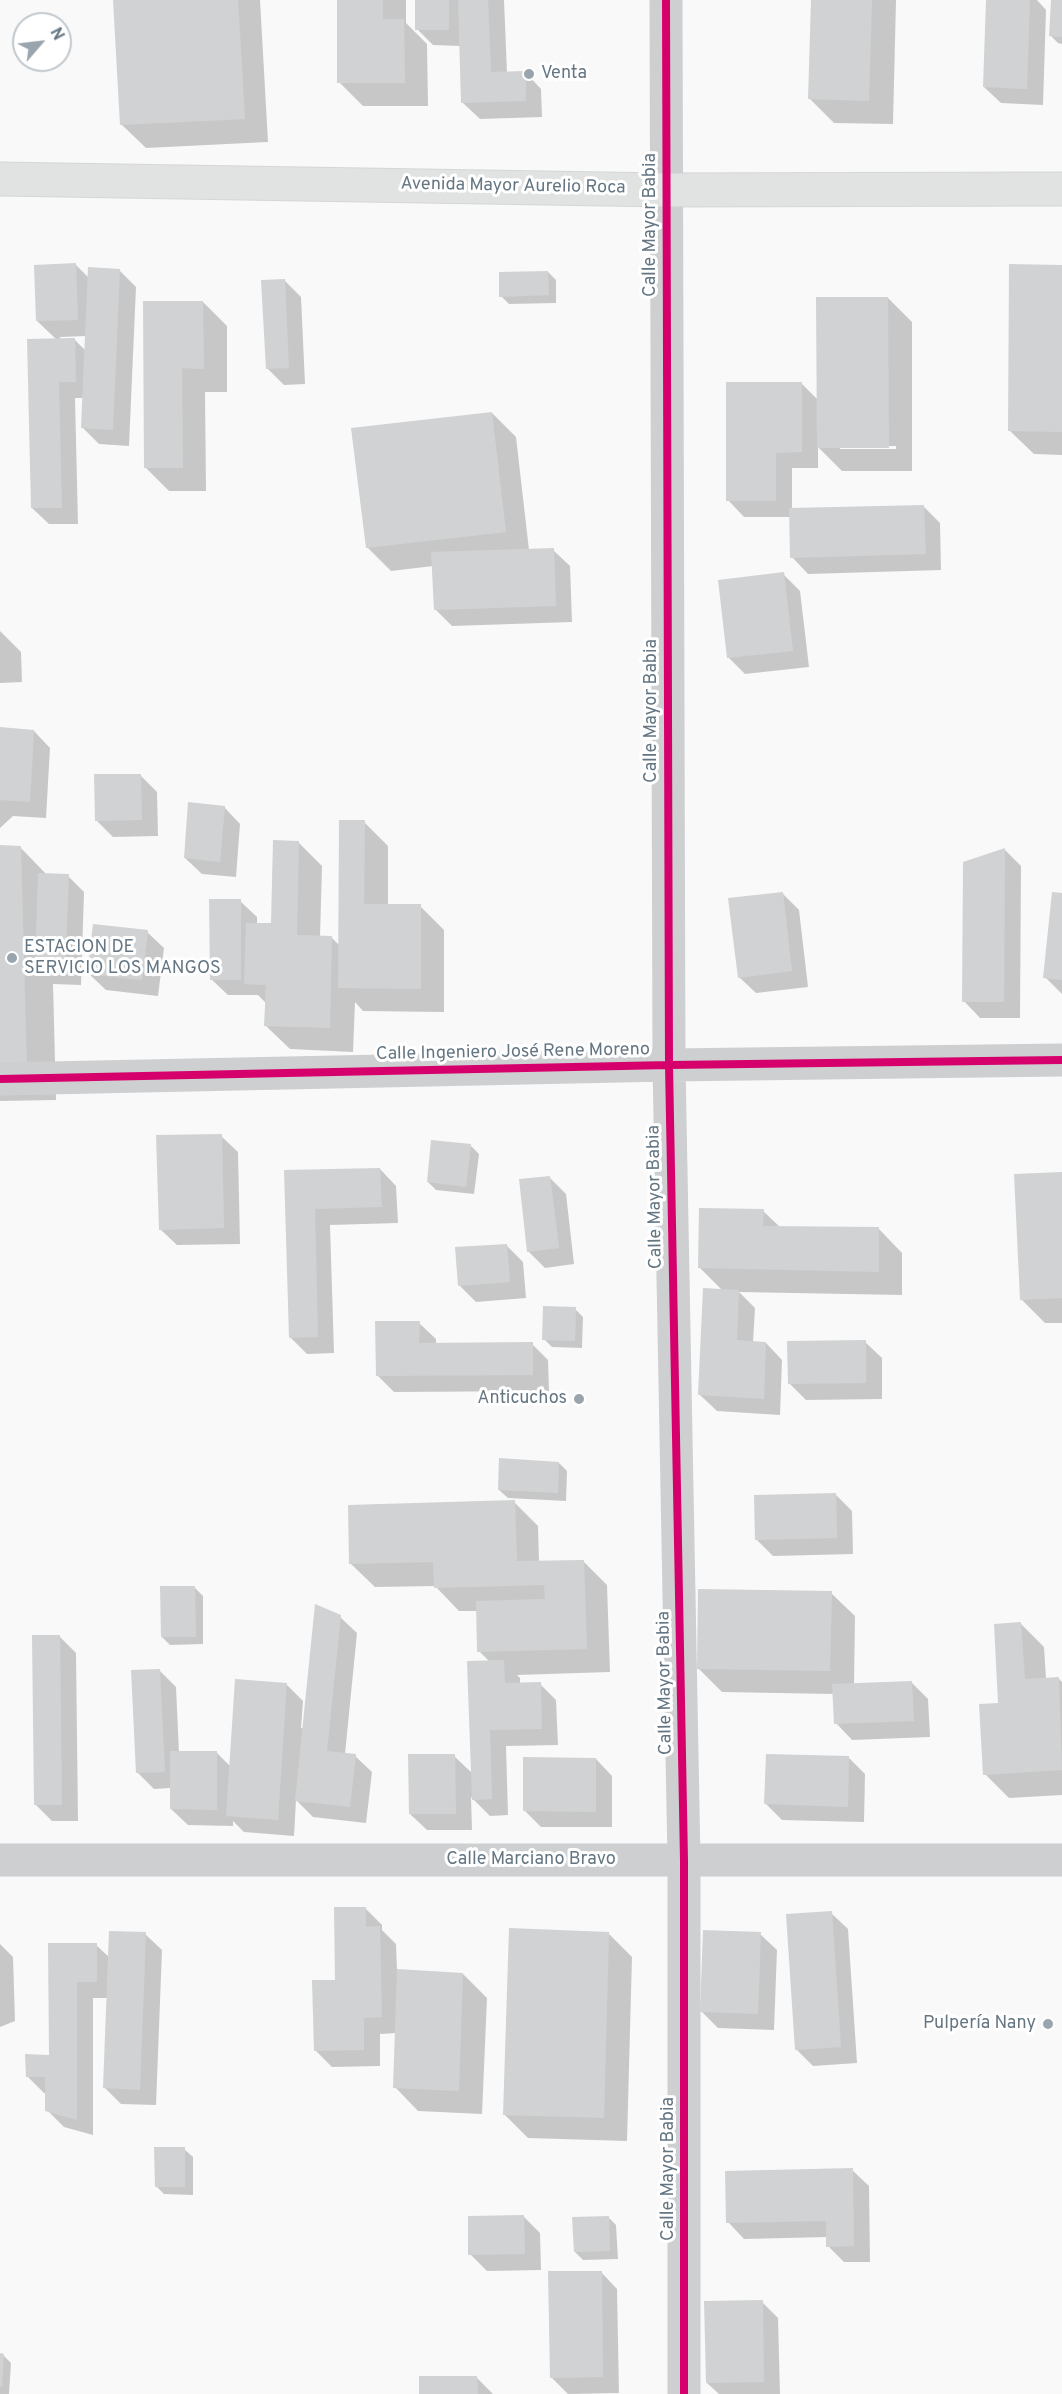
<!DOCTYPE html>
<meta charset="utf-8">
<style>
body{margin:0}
#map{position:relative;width:1062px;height:2394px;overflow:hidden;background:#f9f9f9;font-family:Overpass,sans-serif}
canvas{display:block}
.north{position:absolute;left:12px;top:12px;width:60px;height:60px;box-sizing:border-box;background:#fff;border:2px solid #c1c8cd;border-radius:50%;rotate:62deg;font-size:16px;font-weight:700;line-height:24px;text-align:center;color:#657683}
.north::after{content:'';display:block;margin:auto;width:21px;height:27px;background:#99a4ac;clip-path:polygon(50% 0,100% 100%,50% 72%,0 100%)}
</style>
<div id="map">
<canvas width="1062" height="2394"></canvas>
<div class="north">N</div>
</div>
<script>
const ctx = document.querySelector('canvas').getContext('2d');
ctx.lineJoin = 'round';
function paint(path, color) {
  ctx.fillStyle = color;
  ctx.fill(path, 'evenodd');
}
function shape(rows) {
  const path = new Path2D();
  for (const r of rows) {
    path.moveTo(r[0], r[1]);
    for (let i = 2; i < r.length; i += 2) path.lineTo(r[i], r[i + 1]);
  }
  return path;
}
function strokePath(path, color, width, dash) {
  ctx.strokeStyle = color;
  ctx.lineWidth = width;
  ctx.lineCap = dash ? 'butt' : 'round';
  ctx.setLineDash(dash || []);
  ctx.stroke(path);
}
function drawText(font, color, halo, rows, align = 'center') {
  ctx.font = font + ' Overpass,sans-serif';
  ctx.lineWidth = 6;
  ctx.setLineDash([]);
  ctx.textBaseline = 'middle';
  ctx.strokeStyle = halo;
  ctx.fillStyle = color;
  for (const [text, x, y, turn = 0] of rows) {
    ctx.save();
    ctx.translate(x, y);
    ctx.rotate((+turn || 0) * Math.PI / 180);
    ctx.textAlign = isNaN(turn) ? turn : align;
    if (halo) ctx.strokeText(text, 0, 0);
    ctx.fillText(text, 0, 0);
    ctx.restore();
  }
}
const shadow = shape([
 [114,0,260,0,268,142,146,148,122,125],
 [338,0,406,0,406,23,427,44,428,106,363,106,339,82],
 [416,0,504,0,507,73,525,72,541,89,542,117,480,119,463,103,461,46,433,45,417,29],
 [812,0,896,0,893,124,834,123,810,99],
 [988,0,1037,0,1046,10,1043,105,1001,103,984,87],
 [1052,0,1062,0,1062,44,1058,43,1050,35],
 [76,265,89,278,119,270,136,287,129,446,99,444,82,427,84,398,75,398,78,524,49,524,32,508,57,340,37,321],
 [87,336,86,351,75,340,60,340,60,337],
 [1062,266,1062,455,1034,454,1010,431],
 [548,272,556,280,556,303,509,304,501,296],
 [284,280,301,297,305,384,284,385,267,368],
 [888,298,912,322,912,471,842,471,818,447,818,468,792,468,792,509,923,506,940,523,941,570,808,574,792,557,790,517,744,517,728,500,802,384,818,400],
 [840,446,896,446,896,449,840,449],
 [203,302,227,326,227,392,205,392,206,491,169,491,145,467],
 [492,413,516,437,529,550,553,550,570,566,572,622,452,626,435,609,433,566,391,571,367,547],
 [783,574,800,591,809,667,745,674,728,657],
 [0,631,21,652,22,682,0,683],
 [0,729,34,731,50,748,46,818,13,816,0,828],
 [140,775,157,792,158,836,113,837,96,820],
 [224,807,240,824,236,877,202,874,185,858],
 [364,822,388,846,388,905,420,906,444,930,444,1012,363,1011,355,1002,353,1052,290,1049,266,1026,267,1004,258,995,228,995,211,979,240,901,257,917,257,924,272,925,298,842,322,866,320,937,332,938,340,946],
 [0,847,20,847,47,875,68,876,84,892,81,985,53,984,56,1100,0,1101],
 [1005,850,1021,866,1020,1018,980,1018,964,1001,964,864],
 [782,893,799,910,808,987,756,993,739,977],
 [1062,895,1062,994,1045,977],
 [147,932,164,948,158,996,106,990,89,974],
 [221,1136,238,1152,240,1244,177,1245,160,1229],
 [471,1146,479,1154,474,1194,436,1190,428,1182],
 [380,1169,396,1186,398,1223,330,1225,334,1353,307,1354,290,1337,286,1171],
 [1062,1173,1062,1323,1045,1323,1021,1299],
 [549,1177,566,1194,574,1264,545,1268,528,1251],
 [763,1211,780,1227,879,1229,902,1253,902,1295,739,1292,755,1308,753,1343,766,1343,782,1360,780,1415,717,1411,700,1395,723,1291,700,1268],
 [506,1245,523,1262,526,1298,476,1302,460,1286],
 [575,1309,583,1317,582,1348,552,1347,544,1339],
 [419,1323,436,1339,436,1344,532,1344,548,1360,549,1391,394,1392,378,1376],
 [865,1342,882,1358,882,1399,806,1400,790,1384],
 [559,1463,567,1471,566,1501,508,1498,499,1490],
 [835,1494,852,1511,853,1554,773,1556,757,1540],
 [514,1502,538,1526,539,1562,583,1561,607,1585,610,1672,517,1675,520,1678,520,1684,540,1684,556,1700,558,1745,506,1746,508,1815,490,1816,471,1797,472,1830,427,1830,410,1814,454,1756,472,1773,490,1662,479,1651,477,1611,459,1611,435,1586,375,1587,351,1564],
 [195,1588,203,1596,203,1644,170,1645,162,1637],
 [831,1593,855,1616,854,1684,912,1683,928,1699,930,1737,852,1740,836,1723,834,1694,722,1692,698,1668],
 [340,1617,357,1633,345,1754,355,1756,372,1772,366,1823,313,1817,296,1800,294,1836,244,1832,233,1821,233,1826,188,1825,171,1809,171,1788,154,1789,137,1772,160,1671,176,1687,179,1753,217,1753,231,1767,286,1684,303,1701,301,1728,304,1728],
 [1020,1623,1044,1647,1046,1679,1058,1678,1062,1682,1062,1795,1009,1798,985,1774],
 [59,1636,76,1653,78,1821,52,1821,35,1804],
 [848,1757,865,1774,864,1822,782,1820,766,1804],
 [596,1759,612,1776,612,1827,541,1827,524,1810],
 [365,1908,382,1925,382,1930,396,1944,397,1971,463,1974,487,1998,482,2114,418,2111,395,2087,397,2033,380,2034,380,2066,332,2067,315,2050,337,1981],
 [831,1913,848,1929,857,2063,813,2066,796,2049],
 [608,1933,632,1957,627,2141,528,2138,504,2114],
 [145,1934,162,1950,156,2105,121,2104,104,2087,108,1998,93,1998,93,2135,64,2127,47,2110,47,2093,44,2093,27,2076,50,2057,50,1944,96,1945,110,1958],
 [760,1934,777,1950,774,2030,718,2028,701,2011],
 [0,1944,13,1957,15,2021,0,2027],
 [184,2149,193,2157,193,2195,164,2194,156,2186],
 [852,2170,869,2186,870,2262,844,2262,828,2246,828,2237,744,2239,728,2222],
 [524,2217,540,2233,541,2270,487,2271,470,2254],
 [608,2217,616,2225,618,2259,583,2260,575,2252],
 [601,2272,617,2289,619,2393,568,2394,551,2377],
 [762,2302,778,2318,780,2394,719,2394,707,2383],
 [0,2355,3,2355,11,2363,9,2394,0,2394],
 [477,2378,493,2394,421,2394]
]);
const building = shape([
 [113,0,238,0,245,119,120,125],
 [337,0,383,0,383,19,404,19,405,83,337,83],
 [415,0,449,0,449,30,415,30],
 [458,0,488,0,491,72,526,71,526,101,461,103],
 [811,0,872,0,869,101,808,99],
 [986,0,1030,0,1027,89,983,87],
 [1051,0,1062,0,1062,37,1049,36],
 [76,263,78,320,36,321,34,265],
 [1009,264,1062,265,1062,432,1008,431],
 [88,267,120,269,113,430,81,428],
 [548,271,549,295,499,297,499,272],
 [285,279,289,368,266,369,261,280],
 [816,297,888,297,889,448,817,448],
 [143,301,203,301,204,369,182,368,183,468,144,468],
 [75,338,76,382,59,382,62,508,31,508,27,339],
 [726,382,802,382,802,452,776,453,776,501,726,501],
 [492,412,506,532,366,548,351,428],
 [924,505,926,554,790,558,789,508],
 [554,548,556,606,434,610,431,552],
 [784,572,793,651,727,658,718,580],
 [0,727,34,730,30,802,0,800],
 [94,774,141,774,142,820,95,821],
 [188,802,225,806,220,862,184,858],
 [339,820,365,820,364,904,421,904,421,989,338,988],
 [273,840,299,841,297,935,332,936,330,1028,264,1026,266,985,244,984,246,923,271,923],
 [0,845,21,846,27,1071,0,1071],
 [1005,848,1004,1002,962,1002,963,862],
 [38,873,69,874,65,970,35,968],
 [783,892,792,971,738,978,728,898],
 [1052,892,1062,893,1062,980,1043,978],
 [209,899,241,899,241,980,210,980],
 [93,924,148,930,142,980,87,974],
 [222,1134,224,1228,159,1230,156,1135],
 [431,1140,471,1144,466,1187,427,1182],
 [380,1168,382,1207,315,1209,318,1337,289,1338,284,1170],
 [1062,1172,1062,1298,1020,1300,1014,1174],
 [550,1176,559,1248,527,1252,519,1179],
 [699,1208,764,1209,763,1226,879,1227,879,1272,698,1268],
 [507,1244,510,1282,458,1286,455,1247],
 [703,1288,739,1290,737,1340,766,1342,764,1399,698,1395],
 [543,1306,576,1307,575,1341,542,1340],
 [375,1321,420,1321,419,1343,533,1342,533,1375,376,1376],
 [866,1340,866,1383,788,1384,787,1341],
 [499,1458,559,1462,558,1493,498,1490],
 [836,1493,837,1538,755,1540,754,1495],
 [515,1500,517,1561,584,1560,587,1649,477,1652,476,1601,545,1599,544,1585,434,1588,433,1562,349,1564,348,1505],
 [160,1586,195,1586,196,1637,161,1637],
 [698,1589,832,1591,830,1671,697,1669],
 [315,1604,341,1615,327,1751,356,1754,350,1807,295,1801],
 [1021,1622,1025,1679,1059,1677,1062,1770,983,1775,979,1704,998,1703,994,1624],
 [32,1635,60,1635,62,1805,34,1805],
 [504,1660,505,1683,541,1682,542,1729,490,1730,492,1799,472,1800,467,1661],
 [160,1669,165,1772,136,1773,131,1670],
 [235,1679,287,1683,278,1820,226,1816],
 [912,1681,914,1721,834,1724,832,1684],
 [170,1751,217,1751,217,1810,170,1809],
 [408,1754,455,1754,456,1814,409,1814],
 [766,1754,849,1756,848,1807,764,1804],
 [523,1757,596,1758,596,1812,523,1811],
 [334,1907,366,1907,366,1927,380,1926,382,2017,364,2018,364,2050,314,2051,312,1980,335,1980],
 [832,1911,841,2047,795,2050,786,1914],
 [509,1928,609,1932,604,2118,503,2115],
 [703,1930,761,1932,758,2014,700,2012],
 [109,1931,146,1932,140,2090,103,2088],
 [48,1943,97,1943,97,1982,77,1982,77,2120,45,2111,45,2077,26,2077,25,2054,49,2055],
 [397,1969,463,1973,459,2091,393,2088],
 [154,2147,185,2147,185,2187,155,2187],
 [853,2168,854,2246,826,2247,826,2221,726,2223,725,2171],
 [524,2215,525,2254,468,2255,468,2216],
 [609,2216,610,2251,574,2252,572,2217],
 [548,2271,602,2271,603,2377,550,2378],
 [763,2300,764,2382,706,2383,704,2301],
 [0,2353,4,2354,2,2387,0,2387],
 [419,2376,477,2376,478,2394,419,2394]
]);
const street = shape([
 [666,0,669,1065,684,1860,684,2394],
 [0,1079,669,1065,1062,1060],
 [0,1860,1062,1860]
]);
const secondary = shape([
 [0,179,665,190,1062,189]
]);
const cycleway = shape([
 [666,0,669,1065,684,1860,684,2394],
 [0,1079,669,1065,1062,1060]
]);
const markers = [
 [529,74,6,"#99a4ac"],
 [12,958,6,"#99a4ac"],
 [579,1399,6,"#99a4ac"],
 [1048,2024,6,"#99a4ac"]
];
const poiNames = [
 ["Venta",541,74],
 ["ESTACION DE",24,948],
 ["SERVICIO LOS MANGOS",24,969],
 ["Anticuchos",567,1399,"right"],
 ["Pulpería Nany",1036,2024,"right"]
];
const streetNames = [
 ["Avenida Mayor Aurelio Roca",513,187,1],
 ["Calle Mayor Babia",651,225,-90],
 ["Calle Mayor Babia",652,711,-90],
 ["Calle Ingeniero José Rene Moreno",513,1053,-1],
 ["Calle Mayor Babia",656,1197,-91],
 ["Calle Mayor Babia",666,1683,-91],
 ["Calle Marciano Bravo",531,1860],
 ["Calle Mayor Babia",669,2169,-90]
];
paint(shadow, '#0003');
paint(building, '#d0d2d3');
strokePath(secondary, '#d5d6d7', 35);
strokePath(street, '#cecfd0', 33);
strokePath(secondary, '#e1e2e2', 33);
strokePath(cycleway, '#d6006c', 8);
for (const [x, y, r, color] of markers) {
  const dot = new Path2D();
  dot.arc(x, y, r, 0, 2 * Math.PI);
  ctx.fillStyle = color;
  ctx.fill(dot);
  strokePath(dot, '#fff', 2);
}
drawText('18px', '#657683', '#fff', poiNames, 'left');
drawText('18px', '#657683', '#fff', streetNames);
</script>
